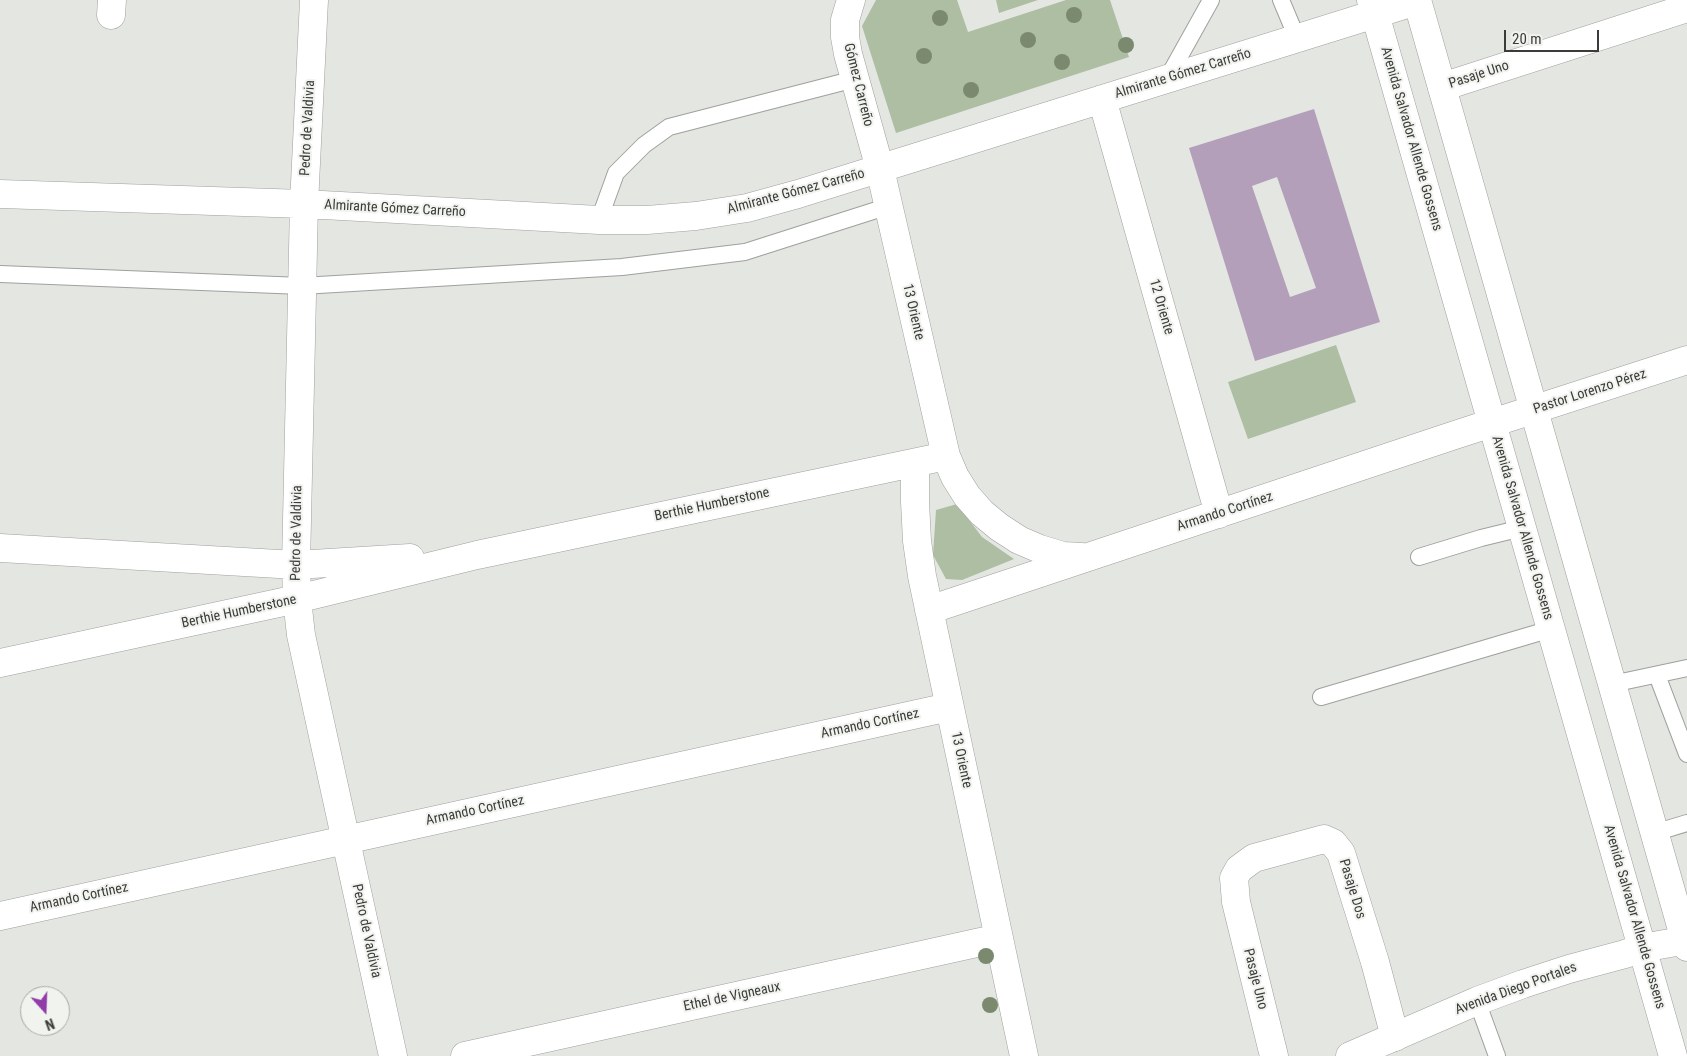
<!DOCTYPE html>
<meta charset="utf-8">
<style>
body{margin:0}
#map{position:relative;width:1687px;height:1056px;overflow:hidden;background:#e3e6e1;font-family:"Roboto Condensed",sans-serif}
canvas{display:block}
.north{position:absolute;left:20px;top:986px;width:50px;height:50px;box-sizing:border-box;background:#f0f3ee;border:1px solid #a8aaa6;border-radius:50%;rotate:160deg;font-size:14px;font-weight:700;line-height:20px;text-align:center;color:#3b3c3a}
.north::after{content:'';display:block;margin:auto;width:18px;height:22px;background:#913ca9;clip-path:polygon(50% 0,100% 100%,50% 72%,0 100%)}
.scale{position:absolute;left:1504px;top:30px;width:95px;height:22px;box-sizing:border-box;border:2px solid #3b3c3a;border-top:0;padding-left:6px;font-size:15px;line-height:18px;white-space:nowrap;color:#3b3c3a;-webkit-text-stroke:4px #f0f3ee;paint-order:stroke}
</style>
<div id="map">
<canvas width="1687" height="1056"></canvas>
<div class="north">N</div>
<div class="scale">20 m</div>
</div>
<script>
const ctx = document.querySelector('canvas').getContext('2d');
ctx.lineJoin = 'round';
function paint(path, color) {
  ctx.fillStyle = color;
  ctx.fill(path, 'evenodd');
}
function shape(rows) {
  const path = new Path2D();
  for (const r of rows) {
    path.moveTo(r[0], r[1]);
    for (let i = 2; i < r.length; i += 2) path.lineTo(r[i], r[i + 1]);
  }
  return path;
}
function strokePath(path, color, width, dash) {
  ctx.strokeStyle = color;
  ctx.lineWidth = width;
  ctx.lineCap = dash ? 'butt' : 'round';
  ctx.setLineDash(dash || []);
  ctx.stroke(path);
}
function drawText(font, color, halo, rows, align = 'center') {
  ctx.font = font + ' "Roboto Condensed",sans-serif';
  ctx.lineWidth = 4;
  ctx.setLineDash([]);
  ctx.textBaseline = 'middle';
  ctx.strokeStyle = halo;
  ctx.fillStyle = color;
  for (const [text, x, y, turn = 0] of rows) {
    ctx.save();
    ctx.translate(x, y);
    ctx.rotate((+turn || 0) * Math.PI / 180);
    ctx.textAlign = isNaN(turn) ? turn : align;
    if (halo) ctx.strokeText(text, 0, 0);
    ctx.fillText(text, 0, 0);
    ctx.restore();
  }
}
const green = shape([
 [876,0,957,0,968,32,1066,0,1110,0,1129,57,896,133,862,26],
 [996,0,1038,0,999,13],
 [1336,345,1356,402,1248,439,1228,382],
 [957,504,982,537,1014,559,962,580,946,579,933,555,936,510]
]);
const building = shape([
 [1314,109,1380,322,1255,361,1189,148],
 [1277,177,1316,288,1290,297,1252,186]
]);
const lane = shape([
 [1281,0,1297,38],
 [1167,79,1211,0],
 [599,220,616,173,644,145,669,127,855,79],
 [0,274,302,286,622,267,745,252,889,206],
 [1419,557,1481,538,1522,528],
 [1657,675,1687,754],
 [1612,684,1687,668],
 [1321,697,1551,629],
 [1654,833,1687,823],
 [1477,1001,1497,1056]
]);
const street = shape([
 [314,0,304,204,296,565,297,599,301,635,393,1056],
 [851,0,845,20,845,37,848,54,880,169,946,456,955,477,967,496,982,513,999,527,1019,540,1040,549,1063,556,1082,557],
 [111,15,112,0],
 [1442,87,1687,8],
 [1102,99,1219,514],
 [0,194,304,204,599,220,647,220,696,216,747,208,798,194,1417,1],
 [915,463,915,502,917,541,922,576,1024,1056],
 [0,548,296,565,410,558],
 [929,610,1458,434,1687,360],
 [0,663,297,599,477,555,946,456],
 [0,916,949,707],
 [465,1056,999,938],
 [1274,1056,1236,902,1234,878,1239,869,1254,858,1324,839,1333,843,1341,853,1375,962,1395,1037]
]);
const secondary = shape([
 [1371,0,1673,1056],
 [1417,0,1687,947],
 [1350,1056,1477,1001,1523,984,1569,969,1625,954,1642,948,1687,940]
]);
const trees = [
 [1074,15],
 [940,18],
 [1028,40],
 [1126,45],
 [924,56],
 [1062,62],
 [971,90],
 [986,956],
 [990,1005]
];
const streetNames = [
 ["Almirante Gómez Carreño",1183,74,-17],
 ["Pasaje Uno",1479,75,-18],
 ["Gómez Carreño",858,85,76],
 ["Pedro de Valdivia",308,128,-87],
 ["Avenida Salvador Allende Gossens",1411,139,74],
 ["Almirante Gómez Carreño",796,192,-15],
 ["Almirante Gómez Carreño",395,209,3],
 ["12 Oriente",1161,307,74],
 ["13 Oriente",913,312,77],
 ["Pastor Lorenzo Pérez",1590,392,-18],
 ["Berthie Humberstone",712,505,-12],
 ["Armando Cortínez",1225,512,-18],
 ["Avenida Salvador Allende Gossens",1522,528,74],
 ["Pedro de Valdivia",297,533,-89],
 ["Berthie Humberstone",239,612,-12],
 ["Armando Cortínez",870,724,-12],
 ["13 Oriente",961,760,78],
 ["Armando Cortínez",475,811,-12],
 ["Pasaje Dos",1352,889,73],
 ["Armando Cortínez",79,898,-12],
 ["Avenida Salvador Allende Gossens",1634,917,74],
 ["Pedro de Valdivia",366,931,78],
 ["Pasaje Uno",1255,979,76],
 ["Avenida Diego Portales",1516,989,-20],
 ["Ethel de Vigneaux",732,997,-12]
];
paint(green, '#adbea3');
paint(building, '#b39fba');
strokePath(lane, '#9ea19c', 18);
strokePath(street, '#9ea19c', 29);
strokePath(secondary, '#9ea19c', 29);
strokePath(lane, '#fff', 16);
strokePath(street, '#fff', 28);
strokePath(secondary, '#fff', 28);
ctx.fillStyle = '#7b8a6f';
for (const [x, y] of trees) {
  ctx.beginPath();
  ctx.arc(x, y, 8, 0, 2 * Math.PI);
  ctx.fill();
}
drawText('14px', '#3b3c3a', '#f0f3ee', streetNames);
</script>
